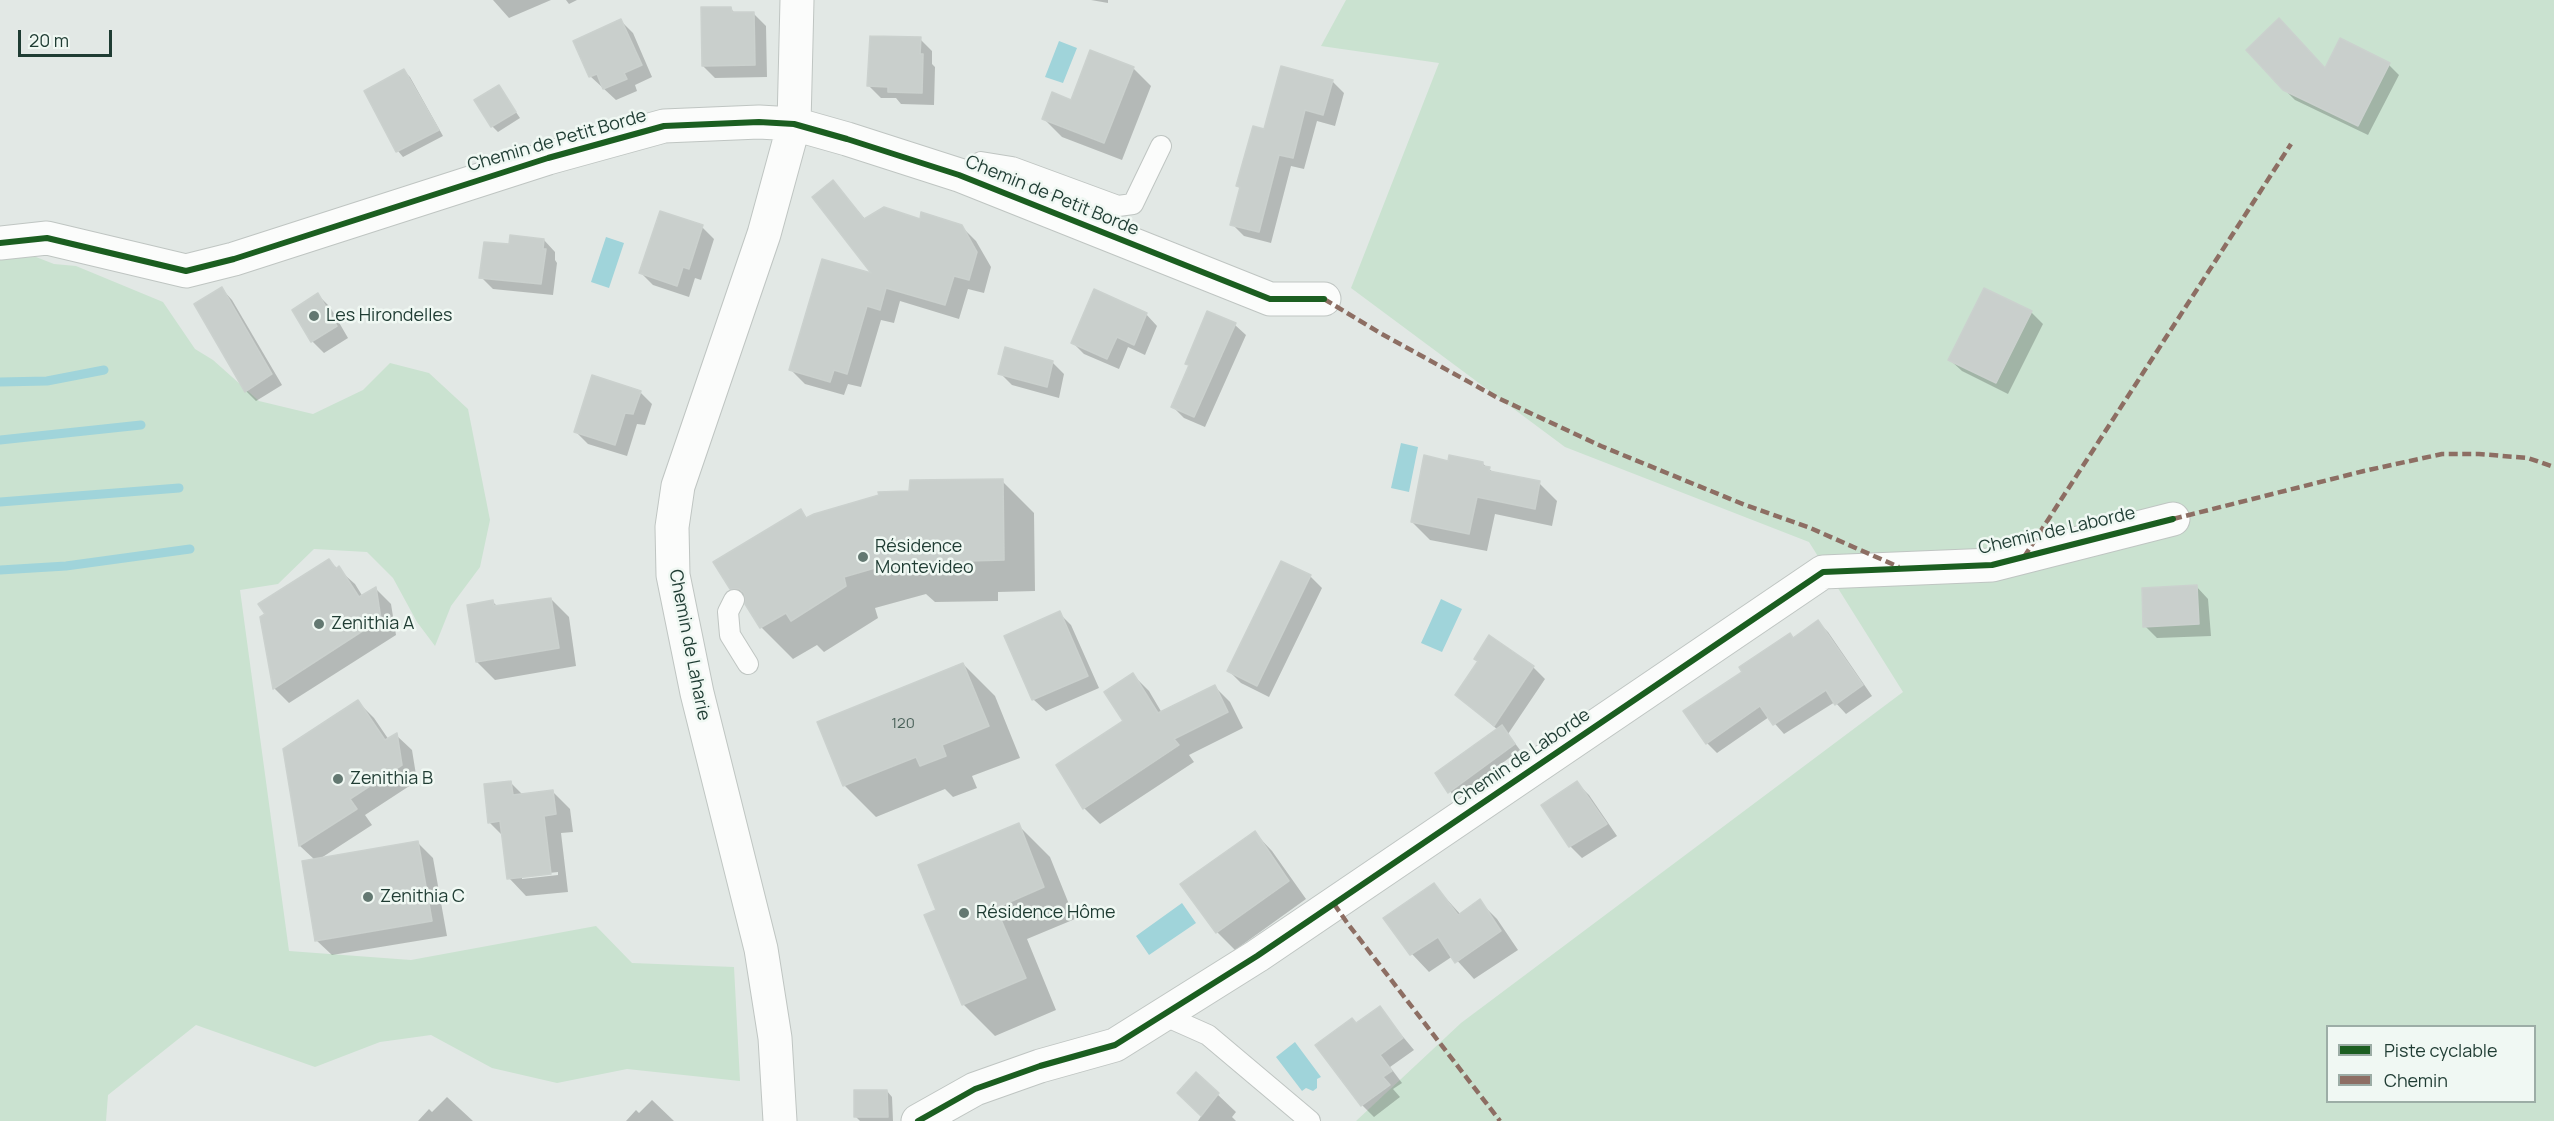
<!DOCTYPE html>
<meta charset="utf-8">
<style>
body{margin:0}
#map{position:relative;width:2554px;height:1121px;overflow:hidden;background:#e2e8e5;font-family:Manrope,sans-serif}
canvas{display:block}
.legend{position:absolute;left:2326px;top:1025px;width:210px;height:78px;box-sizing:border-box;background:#f0f8f3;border:2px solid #9cada6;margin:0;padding:8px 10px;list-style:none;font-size:18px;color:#1f3c33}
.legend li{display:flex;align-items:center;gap:12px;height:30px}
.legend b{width:30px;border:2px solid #9cada6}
.scale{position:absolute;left:18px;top:30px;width:94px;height:27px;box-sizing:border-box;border:3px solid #1f3c33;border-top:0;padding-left:8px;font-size:18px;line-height:21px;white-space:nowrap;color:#1f3c33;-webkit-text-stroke:4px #f0f8f3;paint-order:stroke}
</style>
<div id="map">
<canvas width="2554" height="1121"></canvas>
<ul class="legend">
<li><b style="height:8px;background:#1b5e20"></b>Piste cyclable</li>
<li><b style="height:8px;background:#8d6e63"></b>Chemin</li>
</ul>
<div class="scale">20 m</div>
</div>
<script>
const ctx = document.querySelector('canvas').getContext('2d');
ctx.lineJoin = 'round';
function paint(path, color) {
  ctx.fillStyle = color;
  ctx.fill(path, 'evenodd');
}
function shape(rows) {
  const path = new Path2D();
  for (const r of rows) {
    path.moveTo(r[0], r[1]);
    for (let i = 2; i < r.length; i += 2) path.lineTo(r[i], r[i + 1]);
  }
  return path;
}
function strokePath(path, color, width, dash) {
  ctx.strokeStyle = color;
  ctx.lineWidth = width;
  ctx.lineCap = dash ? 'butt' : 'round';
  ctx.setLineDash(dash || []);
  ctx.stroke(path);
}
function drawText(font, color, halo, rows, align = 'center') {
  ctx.font = font + ' Manrope,sans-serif';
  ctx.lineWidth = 5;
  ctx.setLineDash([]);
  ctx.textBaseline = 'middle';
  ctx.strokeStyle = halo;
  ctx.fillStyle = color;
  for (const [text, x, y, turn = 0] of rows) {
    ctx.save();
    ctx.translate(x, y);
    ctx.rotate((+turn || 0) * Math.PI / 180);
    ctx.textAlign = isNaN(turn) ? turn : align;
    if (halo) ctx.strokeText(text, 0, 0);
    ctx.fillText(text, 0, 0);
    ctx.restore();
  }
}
const green = shape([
 [1346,0,2554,0,2554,1121,1356,1121,1461,1023,1903,692,1809,542,1565,447,1351,288,1439,63,1321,46],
 [2328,1026,2534,1026,2534,1102,2328,1102],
 [36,257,54,264,76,266,163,302,195,349,213,360,259,401,313,414,363,390,390,363,429,373,468,409,490,520,480,567,451,606,435,646,417,622,393,578,367,552,314,549,278,584,240,590,289,951,411,960,596,926,632,963,734,967,740,1081,627,1069,557,1083,492,1068,431,1035,380,1042,315,1067,196,1025,108,1095,106,1121,0,1121,0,258]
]);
const water = shape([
 [1059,41,1077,48,1063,83,1045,77],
 [606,237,624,243,609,288,591,282],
 [1401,443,1418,447,1409,492,1391,488],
 [1441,599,1462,609,1442,652,1421,643],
 [1182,903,1196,923,1149,955,1136,936],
 [1295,1042,1321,1077,1317,1079,1317,1088,1313,1091,1306,1088,1302,1091,1276,1057]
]);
const shadow = shape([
 [493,0,551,0,509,18],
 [566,0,577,0,569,4],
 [1091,0,1108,0,1108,3],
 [731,9,736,14,754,14,766,26,767,77,715,78,703,66],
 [621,21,633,33,652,77,635,85,637,91,616,100,590,76],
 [920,39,932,51,932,64,935,67,934,105,901,104,896,98,881,98,869,86],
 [2389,65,2399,75,2368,135,2295,100,2284,89,2325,70],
 [1133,68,1151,86,1122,160,1062,137,1044,119],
 [404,71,410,77,443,136,403,157,398,151,366,91],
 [1332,81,1344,93,1335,126,1317,121,1304,169,1291,166,1271,243,1244,236,1232,224,1241,189,1237,186,1266,131],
 [499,87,520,118,498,132,492,126],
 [833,182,865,219,921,221,961,226,976,241,991,267,984,293,968,289,959,319,900,301,894,323,881,320,861,387,848,384,844,395,805,384,791,370,875,275],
 [661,213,702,227,714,239,701,280,695,278,689,297,653,285,641,273],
 [544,240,555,252,555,260,557,263,553,295,493,289,481,277,511,246],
 [222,289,232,300,282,385,256,401,246,391],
 [318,295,330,307,348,338,324,353,312,341],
 [2031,312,2043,324,2008,394,1962,371,1950,360],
 [1146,314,1157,326,1145,355,1128,347,1119,369,1084,354,1073,343],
 [1235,325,1246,335,1205,427,1184,418,1173,407,1190,367,1187,363],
 [1052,362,1064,374,1059,398,1012,385,1000,373],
 [640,392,652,404,645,425,637,424,627,456,588,444,576,432],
 [1449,462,1482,463,1494,473,1539,483,1557,501,1552,526,1495,514,1487,551,1430,540,1412,522],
 [1002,481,1034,513,1035,591,998,592,998,601,935,602,926,594,875,608,878,618,824,652,817,645,793,659,761,627,746,603,731,588,801,511,808,519,911,493],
 [329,561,355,584,363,597,375,588,391,604,396,635,289,703,274,688],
 [1310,576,1322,588,1269,697,1241,683,1229,671],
 [2196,586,2208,599,2211,636,2157,638,2145,626],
 [551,599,569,617,576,666,495,680,477,662,493,602,498,607],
 [1059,613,1071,625,1099,688,1046,711,1034,700,1006,636],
 [1818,622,1828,632,1872,696,1846,714,1835,702,1784,734,1769,717,1717,753,1707,743,1744,672],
 [963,664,995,696,1020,758,972,776,977,788,953,797,945,789,876,817,844,785],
 [1533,667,1545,679,1508,734,1520,750,1455,798,1437,773,1498,730,1457,695],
 [1133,675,1149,691,1162,713,1214,686,1230,702,1243,728,1189,755,1194,762,1100,824,1084,808,1125,722],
 [358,702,374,718,389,740,396,735,412,750,417,781,365,815,372,825,318,860,418,843,433,858,447,936,332,955,316,940,315,860,300,846,285,750],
 [511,783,523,795,552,791,570,809,573,832,561,833,568,892,526,896,509,878,504,837,489,822],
 [558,872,558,875,522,879,522,876],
 [1577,783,1589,795,1617,836,1582,858,1570,846],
 [1018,825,1050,857,1075,919,1027,939,1056,1010,995,1036,963,1004,938,911],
 [1255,833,1272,851,1306,899,1235,950,1217,932],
 [1434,885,1461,915,1479,901,1497,919,1518,950,1474,979,1453,956,1429,972,1412,954,1385,918],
 [1379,1008,1414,1050,1390,1067,1402,1083,1393,1089,1400,1097,1374,1117,1362,1105,1356,1025],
 [1196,1074,1236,1112,1232,1117,1236,1121,1198,1121,1202,1115,1179,1093],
 [887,1091,892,1097,893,1121,860,1121,856,1117],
 [447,1097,473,1121,418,1121,429,1109,432,1112],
 [652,1100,674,1121,626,1121,636,1110,639,1113]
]);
const stream = shape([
 [0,382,47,381,104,370],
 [0,440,141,425],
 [0,502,179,488],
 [0,570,66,566,190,549]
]);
const building = shape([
 [701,7,731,7,732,12,754,12,755,65,702,66,701,7],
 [2279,18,2325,68,2340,38,2390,63,2358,126,2283,90,2246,50,2279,18],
 [621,19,642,65,624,73,627,79,603,89,597,74,589,77,573,41,621,19],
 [870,36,921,37,920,54,923,54,922,93,888,92,888,87,867,86,870,36],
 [1090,50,1134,67,1104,143,1042,119,1052,92,1071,100,1090,50],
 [1281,66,1333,80,1323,115,1305,110,1293,158,1279,155,1259,232,1230,225,1240,187,1236,186,1253,126,1264,129,1281,66],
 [404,69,439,130,396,152,364,91,404,69],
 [499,85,516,112,491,127,474,100,499,85],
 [833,180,864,219,884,207,920,219,921,212,962,225,977,252,969,280,954,276,945,305,886,288,880,310,867,306,847,374,834,370,830,382,789,370,822,259,871,273,812,197,833,180],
 [660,211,703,225,689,269,683,267,677,286,639,273,660,211],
 [510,235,544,239,543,249,546,249,541,284,479,278,484,242,509,244,510,235],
 [222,287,272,374,245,392,194,304,222,287],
 [1984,288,2032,311,1996,383,1948,360,1984,288],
 [1094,289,1147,313,1134,345,1117,337,1107,359,1071,343,1094,289],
 [318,293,337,326,311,342,292,310,318,293],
 [1207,311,1236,323,1194,417,1171,407,1189,365,1185,364,1207,311],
 [1005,347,1053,361,1047,387,998,374,1005,347],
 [592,375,641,391,633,414,625,413,615,445,574,432,592,375],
 [1424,455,1448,461,1449,455,1483,462,1483,466,1490,467,1489,471,1540,481,1535,509,1477,497,1469,534,1411,522,1424,455],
 [1003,479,1004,560,967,561,967,570,901,571,899,561,844,577,846,586,791,621,786,613,760,628,745,604,744,593,739,589,730,589,713,562,801,509,806,518,814,514,879,495,878,492,909,491,910,480,1003,479],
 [329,559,336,569,339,566,359,597,376,587,381,619,273,689,260,617,265,614,258,604,329,559],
 [1281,561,1311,575,1257,686,1227,671,1281,561],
 [2197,585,2199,624,2143,627,2142,588,2197,585],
 [551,598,559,648,476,662,467,605,493,600,494,606,551,598],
 [1060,611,1088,676,1032,700,1004,636,1060,611],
 [1818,620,1863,685,1835,705,1826,690,1773,725,1760,706,1706,744,1683,711,1742,672,1739,667,1790,633,1793,638,1818,620],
 [1489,635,1534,666,1494,726,1455,695,1478,661,1474,659,1489,635],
 [963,663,989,726,942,745,946,756,920,766,916,757,843,786,817,722,963,663],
 [1133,673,1158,713,1215,685,1228,712,1174,739,1179,745,1083,809,1056,765,1123,721,1104,692,1133,673],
 [358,700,385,740,397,733,402,765,350,799,357,809,299,846,283,749,358,700],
 [1502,725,1515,744,1448,793,1435,773,1502,725],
 [511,781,513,795,553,790,556,814,544,816,551,874,507,879,500,821,488,823,484,784,511,781],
 [1577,781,1607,824,1569,847,1541,805,1577,781],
 [1019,823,1044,887,996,908,1026,978,962,1005,924,915,936,910,918,865,1019,823],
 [1255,831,1289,881,1216,933,1180,884,1255,831],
 [418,841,432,921,315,941,302,861,418,841],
 [1434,883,1458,915,1480,899,1501,931,1455,963,1438,937,1410,955,1383,918,1434,883],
 [1380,1006,1403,1038,1380,1055,1392,1071,1383,1077,1390,1085,1361,1106,1315,1045,1352,1018,1356,1023,1380,1006],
 [1196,1072,1219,1093,1201,1116,1177,1093,1196,1072],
 [854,1090,887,1090,888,1117,854,1117,854,1090]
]);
const service = shape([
 [959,175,981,162,1012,167,1118,206,1133,204,1161,146],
 [734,600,728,612,730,635,748,664],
 [1163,1015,1208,1035,1310,1121]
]);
const minor = shape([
 [0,243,47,238,186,271,234,259,548,158,664,126,759,122,794,124,847,139,959,175,1270,299,1324,299],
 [780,1121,775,1038,761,949,697,693,673,575,672,527,678,486,764,234,794,124,797,0],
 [918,1121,975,1089,1040,1066,1115,1045,1257,956,1823,572,1992,565,2173,519]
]);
const quiet = shape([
 [1324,299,1380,333,1498,398,1601,446,1745,505,1808,527,1899,567],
 [2173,519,2364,471,2442,454,2479,454,2528,458,2554,467],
 [2024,557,2291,144],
 [1334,904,1348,924,1500,1121]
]);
const cycleway = shape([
 [0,243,47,238,186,271,234,259,548,158,664,126,759,122,794,124,847,139,959,175,1270,299,1324,299],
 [918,1121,975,1089,1040,1066,1115,1045,1257,956,1823,572,1992,565,2173,519]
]);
const markers = [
 [314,316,6,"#637871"],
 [863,557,6,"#637871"],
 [319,624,6,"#637871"],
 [338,779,6,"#637871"],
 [368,897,6,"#637871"],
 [964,913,6,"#637871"]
];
const numberNames = [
 ["120",903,724]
];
const streetNames = [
 ["Chemin de Petit Borde",557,141,-16],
 ["Chemin de Petit Borde",1052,196,22],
 ["Chemin de Laborde",2057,531,-13],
 ["Chemin de Laharie",689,645,79],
 ["Chemin de Laborde",1522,758,-34]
];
const poiNames = [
 ["Les Hirondelles",326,316],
 ["Résidence",875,547],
 ["Montevideo",875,568],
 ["Zenithia A",331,624],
 ["Zenithia B",350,779],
 ["Zenithia C",380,897],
 ["Résidence Hôme",976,913]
];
paint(green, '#cae2d0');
paint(water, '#a0d4da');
paint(shadow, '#0003');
strokePath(stream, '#a0d4da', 9);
paint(building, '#c9cfcc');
strokePath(building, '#cbd1ce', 1.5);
strokePath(service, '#bfc5c2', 22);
strokePath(minor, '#bfc5c2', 35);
strokePath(service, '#fbfcfb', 20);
strokePath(minor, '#fbfcfb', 33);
strokePath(quiet, '#8d6e63', 4.5, [9, 4.5]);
strokePath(cycleway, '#1b5e20', 6);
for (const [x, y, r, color] of markers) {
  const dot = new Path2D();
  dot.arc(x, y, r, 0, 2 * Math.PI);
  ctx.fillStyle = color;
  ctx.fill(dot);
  strokePath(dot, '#f0f8f3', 2);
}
drawText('15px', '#4a625a', null, numberNames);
drawText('18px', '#1f3c33', '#f0f8f3', streetNames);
drawText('18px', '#1f3c33', '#f0f8f3', poiNames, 'left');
</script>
